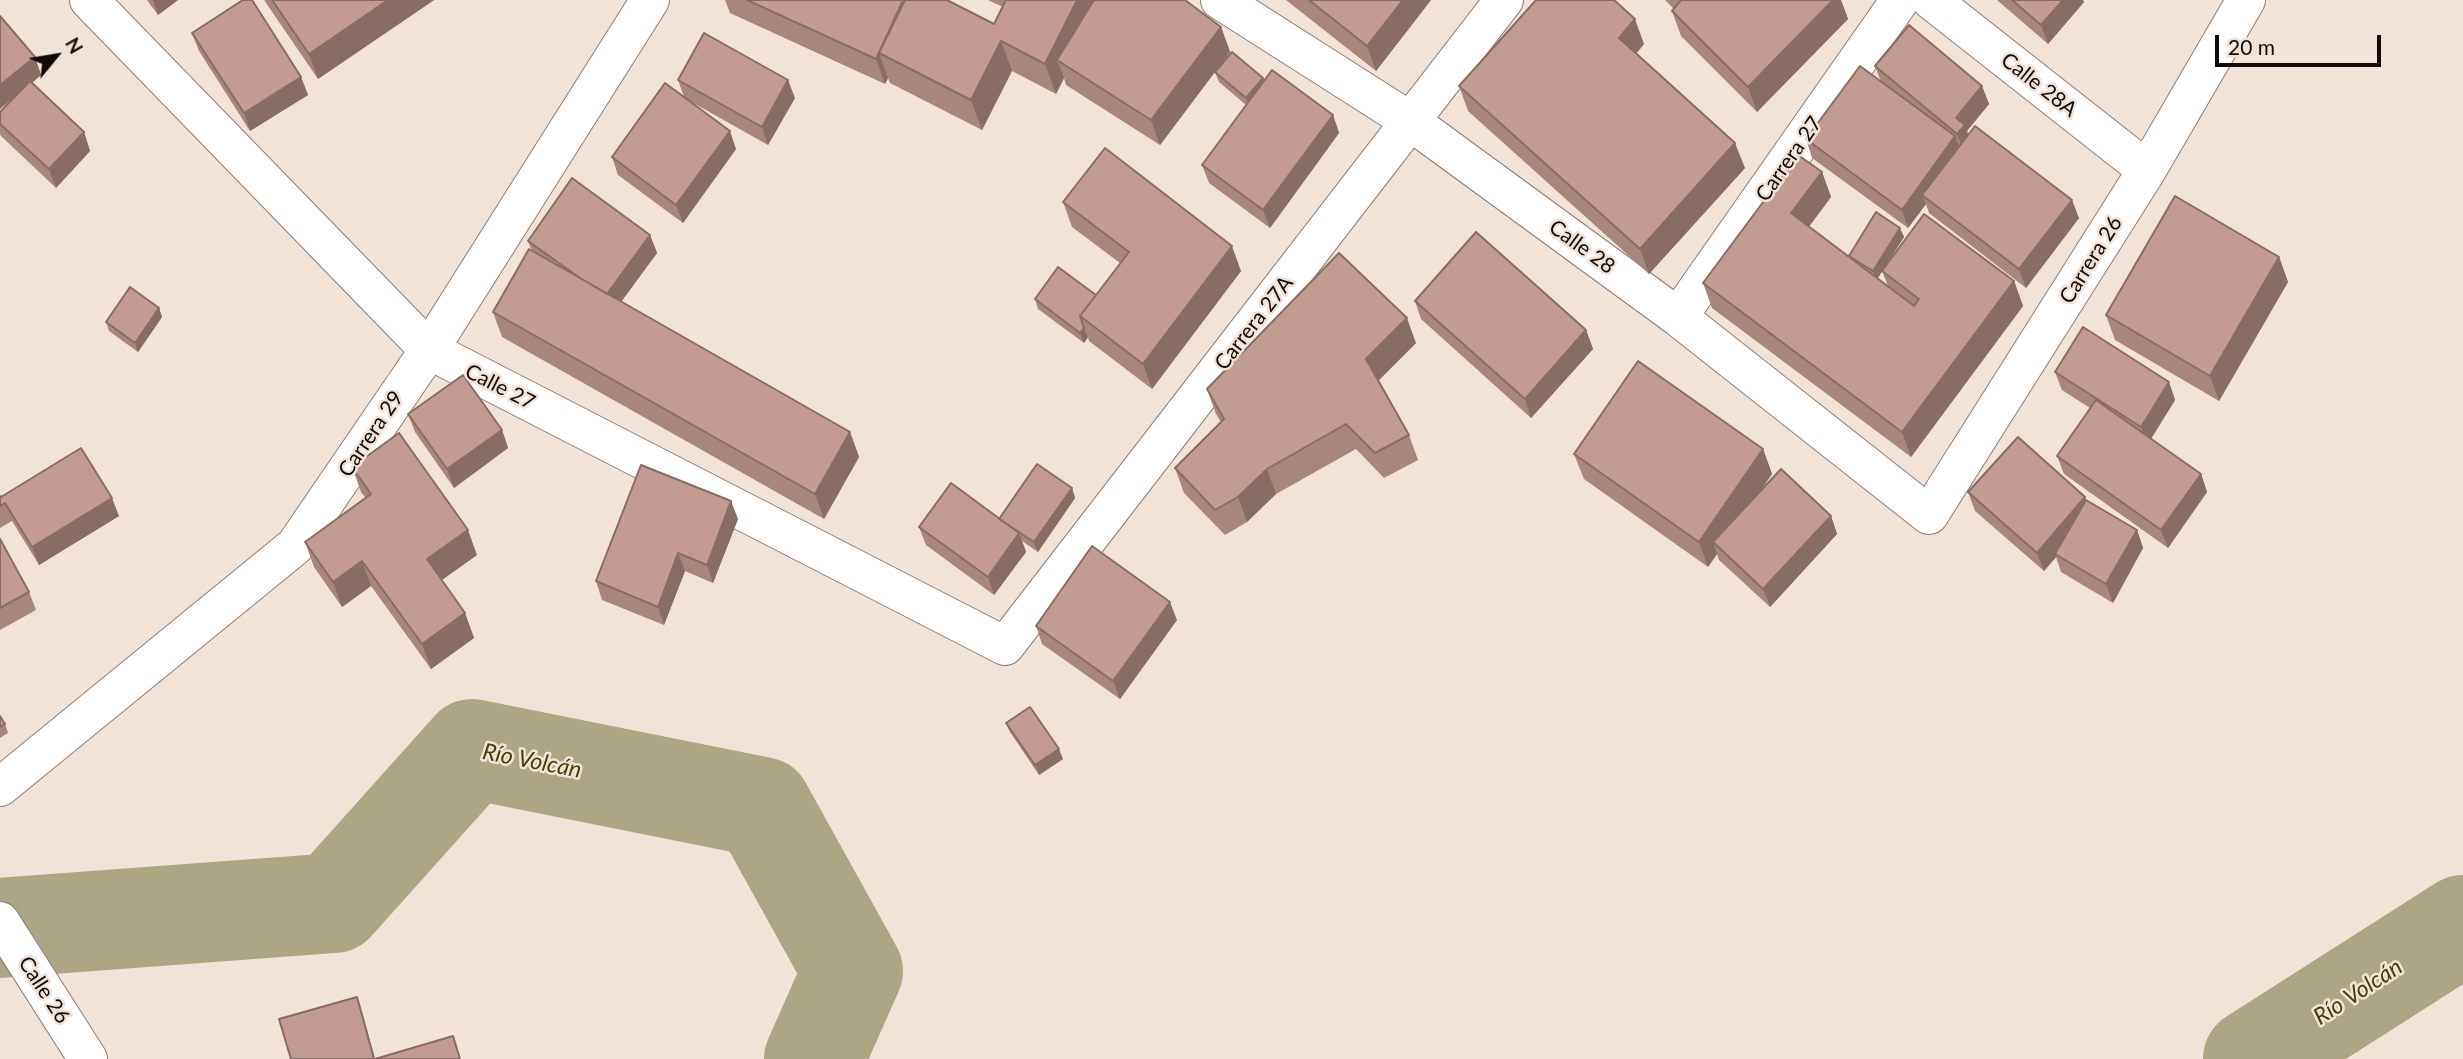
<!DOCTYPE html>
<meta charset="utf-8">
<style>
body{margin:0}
#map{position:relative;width:2463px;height:1059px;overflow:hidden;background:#f2e3d9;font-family:Lato,sans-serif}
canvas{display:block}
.north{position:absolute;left:21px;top:21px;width:70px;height:70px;-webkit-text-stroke:5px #f2e3d9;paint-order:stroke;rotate:60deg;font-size:19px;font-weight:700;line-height:28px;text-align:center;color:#100b08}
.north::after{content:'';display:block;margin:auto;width:24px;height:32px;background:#100b08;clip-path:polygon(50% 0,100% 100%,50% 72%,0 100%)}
.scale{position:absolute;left:2215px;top:35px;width:166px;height:32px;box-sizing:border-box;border:4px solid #100b08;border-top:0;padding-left:9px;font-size:21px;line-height:24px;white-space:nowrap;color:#100b08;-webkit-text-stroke:5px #f2e3d9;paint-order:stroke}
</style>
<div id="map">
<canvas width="2463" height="1059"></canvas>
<div class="north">N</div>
<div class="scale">20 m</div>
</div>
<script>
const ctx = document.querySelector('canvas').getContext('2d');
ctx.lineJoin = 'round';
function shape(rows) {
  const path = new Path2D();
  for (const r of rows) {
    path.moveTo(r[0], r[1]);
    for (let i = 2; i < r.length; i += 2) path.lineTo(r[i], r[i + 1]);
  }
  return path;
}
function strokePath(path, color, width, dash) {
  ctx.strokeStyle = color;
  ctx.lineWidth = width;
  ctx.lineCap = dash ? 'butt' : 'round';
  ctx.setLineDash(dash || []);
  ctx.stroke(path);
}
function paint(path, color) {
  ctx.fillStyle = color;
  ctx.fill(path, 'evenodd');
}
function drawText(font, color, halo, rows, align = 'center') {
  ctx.font = font + ' Lato,sans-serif';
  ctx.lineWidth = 5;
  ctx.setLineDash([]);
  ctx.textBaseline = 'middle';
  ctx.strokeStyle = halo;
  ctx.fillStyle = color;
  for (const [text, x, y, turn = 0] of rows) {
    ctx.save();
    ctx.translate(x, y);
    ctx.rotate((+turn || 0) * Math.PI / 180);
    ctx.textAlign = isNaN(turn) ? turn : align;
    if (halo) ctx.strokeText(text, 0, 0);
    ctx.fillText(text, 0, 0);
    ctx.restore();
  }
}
const river = shape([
 [0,928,334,903,472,749,762,807,853,971,814,1059],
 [2253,1059,2463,925]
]);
const street = shape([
 [89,0,429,350,1005,646,1504,0],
 [1220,0,1410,121,1678,317,1929,515,2147,170,2246,0],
 [1931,0,2147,170],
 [1678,317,1900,0],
 [0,787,295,546,429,350,650,0]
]);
const secondary = shape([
 [0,921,88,1059]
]);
const wall = shape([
 [147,0,178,0,158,15],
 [264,0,434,0,318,79],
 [725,0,947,0,994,24,1003,7,988,0,1185,0,1221,27,1230,52,1160,145,1066,85,1064,78,1056,94,1012,71,982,130,890,83,888,78,885,84,730,13],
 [1286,0,1431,0,1376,71],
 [1665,0,1841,0,1848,19,1757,112,1681,36,1672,11,1674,9],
 [1997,0,2083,0,2084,2,2048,44],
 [192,33,301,77,308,95,250,131,199,51],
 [1644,44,1636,54,1745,168,1649,274,1468,111,1459,86],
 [35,57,41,75,32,83,84,132,90,151,56,188,1,136,0,134,0,112,13,98],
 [1875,66,1982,86,1989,104,1967,131,1968,135,2079,218,2026,288,1929,213,1926,204,1908,228,1812,158,1806,139,1881,82],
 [1215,72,1263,78,1264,81,1333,115,1339,133,1270,228,1209,183,1202,165,1246,105,1219,82],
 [678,80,795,98,768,145,688,100,736,149,683,223,618,175,612,157,684,97],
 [1822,172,1831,197,1809,227,1850,258,1849,256,1900,228,1904,237,1883,270,2014,281,2023,306,1911,457,1712,308,1703,283],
 [1882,271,1888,286,1877,279],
 [1063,202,1241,271,1152,389,1089,341,1088,337,1084,343,1038,309,1035,299,1096,295,1120,263,1072,227],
 [650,235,657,253,621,302,850,432,859,457,824,519,502,337,493,312,532,251,528,241],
 [2279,257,2288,282,2219,401,2115,340,2106,315],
 [1415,301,1586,330,1593,349,1531,418,1421,319],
 [159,308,162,317,138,352,109,331,106,322],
 [1416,343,1378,381,1409,435,1418,460,1384,478,1356,449,1276,494,1247,522,1225,535,1184,493,1175,468,1221,422,1216,414,1207,389],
 [2055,372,2169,382,2175,400,2151,439,2201,474,2207,492,2168,548,2064,474,2057,456,2090,408,2062,390],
 [408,414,502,430,508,448,454,488,415,432],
 [1763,449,1772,474,1761,490,1831,516,1837,534,1770,607,1719,560,1717,554,1708,567,1584,479,1574,454],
 [352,467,477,555,442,580,465,613,474,638,431,669,371,586,342,607,314,567,305,542,366,498,361,492],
 [1072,488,1075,498,1038,552,1022,541,1026,552,994,595,926,545,919,527,1000,519],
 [1968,492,2087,501,2137,530,2143,548,2113,603,2061,572,2056,557,2044,571,1975,511],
 [0,496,1,497,119,516,39,565,12,521,0,528],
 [738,519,713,583,685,571,664,625,602,600,596,581],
 [0,539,29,592,36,610,0,630],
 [1177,620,1120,699,1042,644,1036,626],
 [0,716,5,724,8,733,0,738],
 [1006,723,1063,759,1039,775,1010,732]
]);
const shadedWall = shape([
 [153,0,178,0,158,15],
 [388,0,434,0,318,79,309,54],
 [1077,0,1103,0,1057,60,1064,78,1056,94,1045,64],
 [1403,0,1431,0,1376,71,1367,46],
 [1833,0,1841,0,1848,19,1757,112,1748,87],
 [2063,0,2083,0,2084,2,2048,44,2041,25],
 [1635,19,1644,44,1628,63,1619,38],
 [1221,27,1230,52,1160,145,1151,120],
 [1001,41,1012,71,982,130,971,100],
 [879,53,888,78,885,84,876,59],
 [35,57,41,75,0,109,0,85],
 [301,77,308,95,250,131,244,113],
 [1263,78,1267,88,1250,108,1246,98],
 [788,80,795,98,768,145,762,127],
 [1982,86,1989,104,1967,131,1971,144,1964,152,1957,134,1956,118],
 [1333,115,1339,133,1270,228,1263,210],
 [730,131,736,149,683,223,676,205],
 [84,132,90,151,56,188,49,169],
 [1955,136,1962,154,1922,195,1926,204,1908,228,1902,210],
 [1735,143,1745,168,1649,274,1640,249],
 [1822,172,1831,197,1800,238,1791,213],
 [2072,200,2079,218,2026,288,2019,269],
 [1900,228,1904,237,1876,281,1873,271],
 [650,235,657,253,612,314,605,296],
 [1232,246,1241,271,1152,389,1143,364],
 [2279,257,2288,282,2219,401,2210,376],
 [2014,281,2023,306,1911,457,1902,432],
 [159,308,162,317,138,352,135,343],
 [1407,318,1416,343,1375,384,1366,359],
 [1084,328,1088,337,1084,343,1080,333],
 [1586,330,1593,349,1531,418,1525,399],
 [2169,382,2175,400,2147,445,2141,427],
 [502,430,508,448,454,488,447,469],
 [850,432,859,457,824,519,815,494],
 [1763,449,1772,474,1720,549,1713,542,1717,554,1708,567,1699,542],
 [1267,469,1276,494,1247,522,1238,497],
 [2201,474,2207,492,2168,548,2161,530],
 [1072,488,1075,498,1038,552,1034,542],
 [2085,497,2092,516,2055,554,2056,557,2044,571,2037,553],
 [112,498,119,516,39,565,32,547],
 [731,501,738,519,713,583,707,565],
 [1831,516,1837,534,1770,607,1763,589],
 [468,530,477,555,436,584,427,559],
 [2137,530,2143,548,2113,603,2106,584],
 [1019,533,1026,552,994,595,988,577],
 [678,553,685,571,664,625,658,607],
 [362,561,371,586,342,607,333,582],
 [1170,602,1177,620,1120,699,1113,681],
 [465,613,474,638,431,669,422,644],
 [1059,749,1063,759,1039,775,1035,765],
 [357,997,363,1015,375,1059,374,1059]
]);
const building = shape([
 [243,0,252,0,301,77,244,113,192,33,243,0],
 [272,0,388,0,309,54,272,0],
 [747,0,903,0,876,59,747,0],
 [905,0,947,0,994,24,1006,0,1077,0,1045,64,1001,41,971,100,879,53,905,0],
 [1094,0,1185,0,1221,27,1151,120,1057,60,1094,0],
 [1309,0,1403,0,1367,46,1309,0],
 [1536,0,1614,0,1635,19,1619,38,1735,143,1640,249,1459,86,1536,0],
 [1681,0,1833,0,1748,87,1672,11,1681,0],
 [2012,0,2063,0,2041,25,2012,0],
 [0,16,35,57,0,85,0,16],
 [1909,25,1982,86,1956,118,1965,125,1957,134,1875,66,1909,25],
 [704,33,788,80,762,127,678,80,704,33],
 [1232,52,1263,78,1246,98,1215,72,1232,52],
 [1860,66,1955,136,1902,210,1806,139,1860,66],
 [1272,70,1333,115,1263,210,1202,165,1272,70],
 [30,81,84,132,49,169,0,124,0,112,30,81],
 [665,83,730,131,676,205,612,157,665,83],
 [1975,126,2072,200,2019,269,1922,195,1975,126],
 [1105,148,1232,246,1143,364,1080,316,1129,252,1063,202,1105,148],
 [1798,155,1822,172,1791,213,1914,306,1919,299,1882,271,1924,214,2014,281,1902,432,1703,283,1798,155],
 [572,178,650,235,607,294,580,278,528,241,572,178],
 [2175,196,2279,257,2210,376,2106,315,2175,196],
 [1876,212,1900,228,1873,271,1849,256,1876,212],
 [1476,232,1586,330,1525,399,1415,301,1476,232],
 [529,249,850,432,815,494,493,312,529,249],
 [1339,253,1407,318,1366,359,1409,435,1375,453,1346,424,1267,469,1238,497,1215,510,1175,468,1224,419,1207,389,1339,253],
 [1058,267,1096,295,1080,316,1084,328,1080,333,1035,299,1058,267],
 [130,287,159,308,135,343,106,322,130,287],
 [2083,327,2169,382,2141,427,2055,372,2083,327],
 [1638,361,1763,449,1699,542,1574,454,1638,361],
 [463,375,502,430,447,469,408,414,463,375],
 [2096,400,2201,474,2161,530,2057,456,2096,400],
 [399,433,468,530,427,559,465,613,422,644,362,561,333,582,305,542,371,494,352,467,399,433],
 [2018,437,2085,497,2037,553,1968,492,2018,437],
 [81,448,112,498,32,547,5,503,0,506,0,496,1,497,81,448],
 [1037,464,1072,488,1034,542,999,519,1037,464],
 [641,465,731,501,707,565,678,553,658,607,596,581,641,465],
 [1781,469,1831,516,1763,589,1713,542,1781,469],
 [951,483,1019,533,988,577,919,527,951,483],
 [2086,500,2137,530,2106,584,2055,554,2086,500],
 [0,539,29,592,0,608,0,539],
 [1092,546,1170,602,1113,681,1036,626,1092,546],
 [1030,707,1059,749,1035,765,1006,723,1030,707],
 [0,716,5,724,0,727,0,716],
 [357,997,374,1059,291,1059,279,1019,357,997],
 [453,1036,460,1059,375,1059,453,1036]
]);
const streetNames = [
 ["Calle 28A",2039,85,38],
 ["Carrera 27",1789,159,-55],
 ["Calle 28",1582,247,36],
 ["Carrera 26",2091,260,-58],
 ["Carrera 27A",1254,323,-52],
 ["Calle 27",500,387,27],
 ["Carrera 29",371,434,-56],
 ["Calle 26",44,990,57]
];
const waterNames = [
 ["Río Volcán",532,761,11],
 ["Río Volcán",2358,992,-33]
];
strokePath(river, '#aca685', 100);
strokePath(street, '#8c7e75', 40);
strokePath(secondary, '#8c7e75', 40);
strokePath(street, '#fff', 38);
strokePath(secondary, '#fff', 38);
paint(wall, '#a7867e');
paint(shadedWall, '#886d67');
paint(building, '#c29c93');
strokePath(building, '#886d67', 2);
drawText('21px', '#100b08', '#f2e3d9', streetNames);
drawText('italic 23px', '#483f00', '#f2e3d9', waterNames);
</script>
